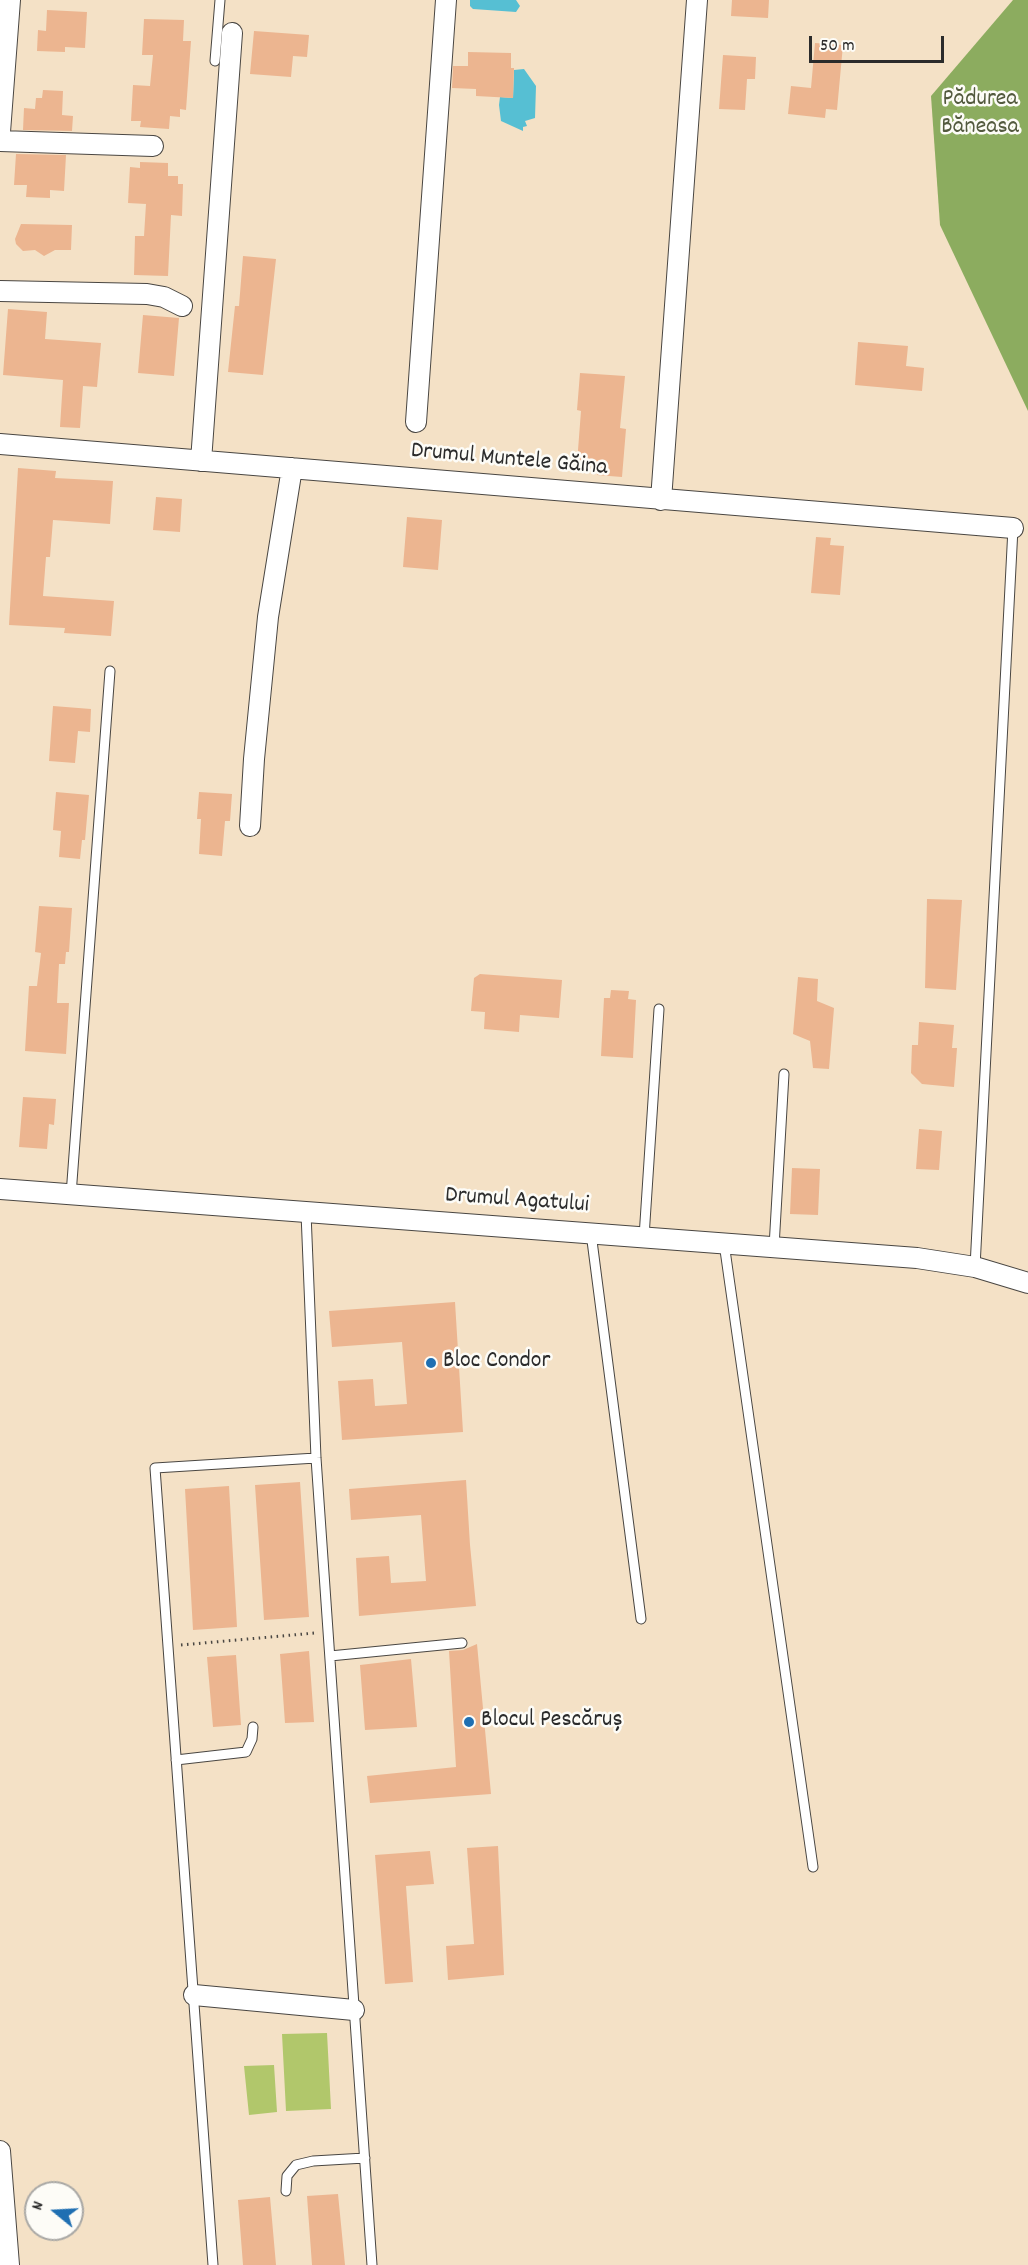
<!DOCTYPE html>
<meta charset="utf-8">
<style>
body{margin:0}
#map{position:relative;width:1028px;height:2265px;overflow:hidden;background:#f4e1c6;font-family:Dekko,sans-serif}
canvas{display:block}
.north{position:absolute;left:24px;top:2181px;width:60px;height:60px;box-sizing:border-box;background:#fdfcf7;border:2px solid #a9a8a5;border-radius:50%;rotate:288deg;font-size:16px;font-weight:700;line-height:24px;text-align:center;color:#2b2b2b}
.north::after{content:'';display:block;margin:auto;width:21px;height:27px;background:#1f6fb2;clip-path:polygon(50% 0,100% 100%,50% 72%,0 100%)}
.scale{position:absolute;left:809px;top:36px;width:135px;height:27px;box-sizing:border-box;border:3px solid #2b2b2b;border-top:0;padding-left:8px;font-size:18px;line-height:21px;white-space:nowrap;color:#2b2b2b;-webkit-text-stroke:4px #fdfcf7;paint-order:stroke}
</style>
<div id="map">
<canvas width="1028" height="2265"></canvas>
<div class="north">N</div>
<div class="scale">50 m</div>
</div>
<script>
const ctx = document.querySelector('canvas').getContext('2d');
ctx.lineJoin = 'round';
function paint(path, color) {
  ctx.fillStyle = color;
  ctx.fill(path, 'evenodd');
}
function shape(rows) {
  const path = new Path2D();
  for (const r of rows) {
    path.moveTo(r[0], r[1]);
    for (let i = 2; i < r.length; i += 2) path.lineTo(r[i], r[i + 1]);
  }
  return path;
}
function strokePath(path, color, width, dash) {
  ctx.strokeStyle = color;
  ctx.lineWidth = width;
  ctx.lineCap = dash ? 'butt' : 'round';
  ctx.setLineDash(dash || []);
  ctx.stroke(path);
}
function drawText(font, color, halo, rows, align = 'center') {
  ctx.font = font + ' Dekko,sans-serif';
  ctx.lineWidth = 5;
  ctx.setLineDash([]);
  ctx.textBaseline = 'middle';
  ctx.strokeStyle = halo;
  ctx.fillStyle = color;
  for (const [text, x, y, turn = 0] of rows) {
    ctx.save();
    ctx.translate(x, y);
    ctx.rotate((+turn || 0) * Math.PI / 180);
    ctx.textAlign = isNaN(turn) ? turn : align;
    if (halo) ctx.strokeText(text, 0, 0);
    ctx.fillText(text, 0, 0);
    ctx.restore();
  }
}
const green = shape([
 [327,2033,331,2109,286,2111,282,2034],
 [274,2065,277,2112,249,2115,244,2066]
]);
const forest = shape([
 [1013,0,1028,0,1028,411,940,225,931,96]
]);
const water = shape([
 [470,0,516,0,520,6,516,12,473,9,470,6],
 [524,69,536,86,535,118,525,121,527,126,523,127,523,131,501,121,499,105,500,97,513,98,514,70]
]);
const building = shape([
 [732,0,769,0,768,18,731,16],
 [47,10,87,12,85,48,65,47,65,52,37,51,38,30,46,31],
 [144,19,184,20,183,41,191,41,186,110,180,109,180,117,170,116,169,129,140,127,141,121,131,121,133,85,150,86,153,55,142,55],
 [254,31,309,35,307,57,293,56,291,77,250,74],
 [815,43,843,45,837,110,826,109,825,118,788,114,791,86,811,88],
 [468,52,511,53,511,68,514,68,513,98,476,96,476,89,452,88,453,66,468,66],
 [723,55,756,57,755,79,747,79,745,110,719,109],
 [43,90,63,91,62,115,73,116,72,131,23,130,24,108,35,109,36,98,42,98],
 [16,154,66,155,64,191,50,190,50,198,26,197,27,185,14,185],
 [140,162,168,163,168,176,178,176,178,184,183,184,182,216,171,215,168,276,134,275,135,236,144,236,146,204,128,203,130,167,140,168],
 [21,224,72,225,71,250,55,250,44,256,35,250,23,251,16,244,15,239],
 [243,256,276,259,263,375,228,372,235,306,239,306],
 [8,309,47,312,45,339,101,343,97,387,83,386,80,428,60,427,63,380,3,375],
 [143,315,179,318,174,376,138,373],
 [858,342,908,346,906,366,924,368,922,391,855,385],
 [580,373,625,376,620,428,626,429,622,477,597,475,598,464,577,463,581,411,577,410],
 [18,468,56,471,55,478,113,481,110,524,53,520,50,557,46,557,43,596,114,601,111,636,64,633,65,628,9,625],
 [156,497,182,499,180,532,153,530],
 [407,517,442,520,438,570,403,567],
 [816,537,831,538,830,545,844,546,840,595,811,593],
 [53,706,91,709,90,732,78,731,75,763,49,761],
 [56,792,89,795,85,840,82,840,80,859,59,857,61,831,53,830],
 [199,792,232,794,230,821,225,821,222,856,199,854,201,819,197,819],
 [927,899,962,900,956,990,925,988],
 [39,906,72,908,69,952,66,952,65,964,59,964,57,1003,69,1003,66,1054,25,1051,29,986,37,986,41,953,35,952],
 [480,974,562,980,559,1018,520,1015,519,1032,484,1029,485,1012,471,1011,474,978],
 [798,977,818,979,817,1001,834,1008,829,1069,813,1068,810,1041,793,1034],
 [611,990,629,991,628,999,636,1000,633,1058,601,1056,604,998,610,998],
 [919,1022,954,1025,952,1048,957,1048,954,1087,922,1084,911,1073,912,1045,918,1045],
 [23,1097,56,1099,54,1125,49,1124,47,1149,19,1147],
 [919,1129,942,1131,939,1170,916,1169],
 [792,1168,820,1169,818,1215,790,1214],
 [455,1302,463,1432,342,1440,338,1381,373,1379,375,1406,407,1404,402,1342,332,1347,329,1311],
 [466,1480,470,1545,476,1606,359,1616,356,1558,389,1556,391,1583,426,1581,421,1515,351,1520,349,1489],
 [300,1482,309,1617,264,1620,255,1485],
 [229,1486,237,1627,193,1630,185,1489],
 [477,1644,491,1794,370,1803,367,1776,456,1767,449,1651,463,1650],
 [309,1651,314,1722,285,1723,280,1654],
 [236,1655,241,1725,213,1727,207,1657],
 [411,1659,417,1727,365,1730,360,1665],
 [498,1846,504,1975,448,1980,446,1946,474,1944,467,1848],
 [430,1851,434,1884,406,1886,413,1982,385,1984,375,1855],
 [338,2194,345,2265,312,2265,307,2196],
 [270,2197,276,2265,243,2265,238,2200]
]);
const path = shape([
 [181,1645,315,1633]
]);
const lane = shape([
 [215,61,220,0],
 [71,1195,110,671],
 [306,1213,316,1458,372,2265],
 [591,1233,641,1619],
 [644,1237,659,1009],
 [724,1243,813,1867],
 [774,1247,784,1074],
 [975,1267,1013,528],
 [330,1656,462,1643],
 [176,1760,246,1752,252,1739,253,1727],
 [286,2191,287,2176,296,2165,313,2161,365,2158],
 [213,2265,155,1468,316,1458]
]);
const street = shape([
 [0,132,10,0],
 [0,141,153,146],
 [0,291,147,294,164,297,182,306],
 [416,422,446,0],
 [0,444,1013,528],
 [201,461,232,33],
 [661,500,697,0],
 [250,826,254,759,268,617,292,468],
 [0,1189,917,1258,975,1267,1028,1283],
 [194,1995,354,2010],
 [0,2151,9,2265]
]);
const markers = [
 [431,1363,6,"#1f6fb2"],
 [469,1722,6,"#1f6fb2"]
];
const parkNames = [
 ["Pădurea",980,101],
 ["Băneasa",980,129]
];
const streetNames = [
 ["Drumul Muntele Găina",509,461,5],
 ["Drumul Agatului",517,1202,4]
];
const poiNames = [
 ["Bloc Condor",443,1363],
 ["Blocul Pescăruș",481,1722]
];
paint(green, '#b1c76b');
paint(forest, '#8cac5f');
paint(water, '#56bfd3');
paint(building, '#ecb590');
strokePath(lane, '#494642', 11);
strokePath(street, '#494642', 22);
strokePath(path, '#494642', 3, [1.5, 4.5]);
strokePath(lane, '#fff', 9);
strokePath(street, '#fff', 20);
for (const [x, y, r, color] of markers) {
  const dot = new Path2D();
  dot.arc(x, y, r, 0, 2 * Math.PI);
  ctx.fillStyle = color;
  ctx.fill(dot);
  strokePath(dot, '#fdfcf7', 2);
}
drawText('24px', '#535a3e', '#fdfcf7', parkNames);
drawText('24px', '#2b2b2b', '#fdfcf7', streetNames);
drawText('24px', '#2b2b2b', '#fdfcf7', poiNames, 'left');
</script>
